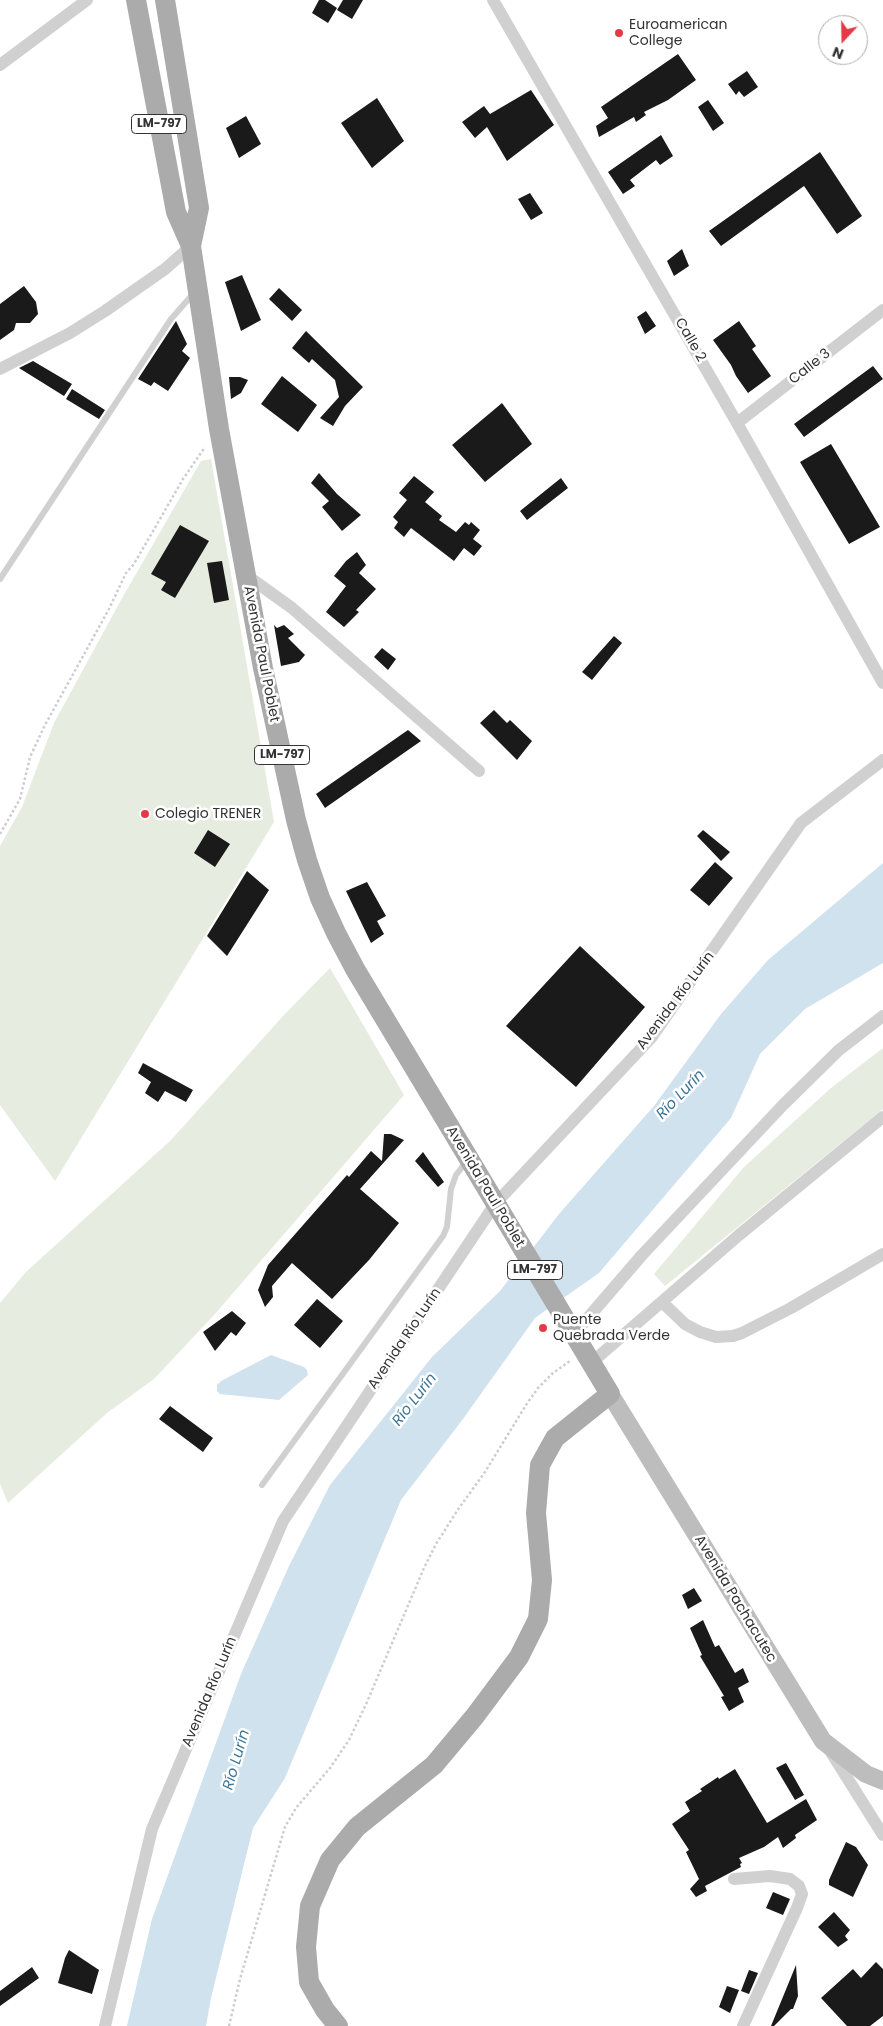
<!DOCTYPE html>
<meta charset="utf-8">
<style>
body{margin:0}
#map{position:relative;width:883px;height:2026px;overflow:hidden;background:#fff;font-family:Poppins,sans-serif}
canvas{display:block}
.north{position:absolute;left:818px;top:15px;width:50px;height:50px;box-sizing:border-box;background:#fff;border:1px solid #adadad;border-radius:50%;rotate:201deg;font-size:14px;font-weight:700;line-height:20px;text-align:center;color:#333}
.north::after{content:'';display:block;margin:auto;width:18px;height:22px;background:#e63946;clip-path:polygon(50% 0,100% 100%,50% 72%,0 100%)}
</style>
<div id="map">
<canvas width="883" height="2026"></canvas>
<div class="north">N</div>
</div>
<script>
const ctx = document.querySelector('canvas').getContext('2d');
ctx.lineJoin = 'round';
function paint(path, color) {
  ctx.fillStyle = color;
  ctx.fill(path, 'evenodd');
}
function shape(rows) {
  const path = new Path2D();
  for (const r of rows) {
    path.moveTo(r[0], r[1]);
    for (let i = 2; i < r.length; i += 2) path.lineTo(r[i], r[i + 1]);
  }
  return path;
}
function strokePath(path, color, width, dash) {
  ctx.strokeStyle = color;
  ctx.lineWidth = width;
  ctx.lineCap = dash ? 'butt' : 'round';
  ctx.setLineDash(dash || []);
  ctx.stroke(path);
}
function drawText(font, color, halo, rows, align = 'center') {
  ctx.font = font + ' Poppins,sans-serif';
  ctx.lineWidth = 5;
  ctx.setLineDash([]);
  ctx.textBaseline = 'middle';
  ctx.strokeStyle = halo;
  ctx.fillStyle = color;
  for (const [text, x, y, turn = 0] of rows) {
    ctx.save();
    ctx.translate(x, y);
    ctx.rotate((+turn || 0) * Math.PI / 180);
    ctx.textAlign = isNaN(turn) ? turn : align;
    if (halo) ctx.strokeText(text, 0, 0);
    ctx.fillText(text, 0, 0);
    ctx.restore();
  }
}
const green = shape([
 [211,459,274,822,55,1181,0,1105,0,846,22,807,54,723,121,600,201,461],
 [330,968,404,1095,215,1314,154,1379,107,1413,8,1503,0,1484,0,1303,26,1272,171,1140,283,1016],
 [883,1048,883,1109,665,1286,654,1274,744,1167,831,1088]
]);
const water = shape([
 [883,863,883,963,805,1009,760,1054,731,1118,599,1273,535,1318,463,1419,401,1500,285,1778,253,1828,211,1998,206,2026,127,2026,152,1919,241,1674,289,1566,330,1485,432,1357,500,1291,559,1214,654,1106,721,1014,768,960],
 [271,1355,304,1367,307,1370,308,1375,279,1400,220,1394,217,1391,217,1385,221,1381]
]);
const building = shape([
 [319,0,325,0,337,8,328,23,312,13],
 [343,0,363,0,352,19,337,10],
 [678,54,696,80,668,100,644,112,646,115,636,122,634,117,599,137,596,126,608,118,601,107],
 [747,71,758,87,744,97,739,91,736,95,728,84],
 [531,90,554,125,507,161,487,127,475,138,462,122,484,106,490,114],
 [377,98,404,141,372,168,341,123],
 [708,100,724,123,713,131,698,107],
 [246,116,261,144,239,158,226,128],
 [661,135,673,156,660,165,656,160,630,180,635,186,623,194,608,172],
 [820,152,862,216,837,234,804,186,721,246,709,231],
 [530,193,543,213,531,220,518,199],
 [682,249,689,266,674,276,667,261],
 [242,275,261,320,241,331,225,282],
 [24,286,36,302,38,314,30,323,16,323,14,330,0,340,0,304],
 [279,288,302,310,292,321,269,299],
 [646,311,656,326,645,334,637,317],
 [176,321,187,344,182,351,190,358,168,391,154,382,151,386,138,379],
 [739,321,756,346,752,349,771,376,748,393,736,376,731,365,713,340],
 [306,331,363,387,345,406,333,426,320,418,339,397,335,380,312,359,309,363,292,348],
 [33,361,72,384,64,396,19,368],
 [873,366,883,379,804,437,794,424],
 [282,376,317,405,298,432,261,404],
 [229,377,240,377,248,380,241,393,231,399],
 [72,389,105,410,99,419,66,399],
 [502,403,532,444,485,482,452,445],
 [831,444,880,527,849,544,800,462],
 [319,473,337,494,361,515,342,531,322,507,329,501,311,483],
 [414,476,434,492,425,502,442,516,439,520,456,532,465,522,469,525,471,522,480,530,473,539,482,546,474,556,464,548,454,561,411,528,404,537,394,528,398,522,393,517,407,500,399,493],
 [561,478,568,488,527,520,520,511],
 [180,525,209,541,175,598,161,590,166,582,151,574],
 [357,552,366,565,359,573,376,589,356,610,359,612,344,627,326,612,346,586,334,576,346,561],
 [222,561,229,600,214,603,207,563],
 [274,625,277,628,284,625,294,634,288,638,305,655,299,662,281,666],
 [614,636,622,643,592,680,582,672],
 [382,648,396,659,388,670,374,657],
 [494,710,507,723,510,720,532,741,517,760,480,723],
 [408,730,421,741,325,808,316,794],
 [208,830,230,844,215,867,194,853],
 [703,830,730,852,721,861,697,836],
 [715,862,733,878,709,906,690,890],
 [247,871,269,890,227,956,207,936],
 [367,882,386,916,377,921,384,934,371,943,346,891],
 [580,946,645,1007,576,1087,506,1026],
 [143,1063,193,1090,186,1102,165,1091,158,1102,145,1093,151,1082,138,1073],
 [384,1134,391,1134,404,1140,360,1189,399,1223,369,1260,332,1299,292,1263,272,1286,273,1297,265,1307,258,1290,268,1265,347,1175,349,1177,371,1151,382,1161],
 [423,1152,444,1182,438,1187,415,1161],
 [317,1299,343,1321,320,1348,294,1325],
 [232,1311,246,1323,236,1336,231,1332,215,1351,203,1332],
 [170,1406,213,1438,203,1452,159,1419],
 [694,1588,702,1601,688,1609,682,1595],
 [703,1620,715,1647,719,1645,735,1673,743,1668,749,1682,738,1688,744,1702,729,1711,721,1697,724,1696,700,1656,702,1655,690,1628],
 [786,1763,804,1795,795,1800,776,1768],
 [735,1769,767,1823,806,1799,817,1820,795,1835,796,1838,783,1848,778,1837,764,1847,739,1858,742,1863,740,1864,741,1867,705,1886,707,1891,696,1897,690,1889,699,1879,686,1852,689,1850,672,1824,690,1811,685,1802,702,1791,700,1789,718,1777,719,1779],
 [846,1842,856,1847,868,1865,853,1897,829,1885,829,1880],
 [773,1892,790,1899,783,1915,766,1908],
 [834,1912,850,1930,845,1936,848,1940,838,1947,818,1927],
 [69,1950,99,1970,92,1994,58,1983,65,1958],
 [876,1962,883,1969,883,2016,870,2026,847,2026,821,1998,853,1969,861,1978],
 [796,1965,798,1996,793,2009,791,2009,774,2026,771,2026],
 [32,1967,39,1978,0,2006,0,1991],
 [749,1970,758,1973,749,1994,741,1991],
 [727,1986,739,1990,730,2013,719,2007]
]);
const path = shape([
 [0,834,20,799,30,757,45,725,109,609,126,573,134,564,183,479,205,447],
 [229,2026,240,1979,285,1827,296,1808,330,1768,349,1740,367,1702,424,1568,436,1544,459,1508,485,1472,526,1405,538,1388,553,1373,570,1361]
]);
const lane = shape([
 [0,579,171,319,193,294],
 [262,1485,443,1236,447,1227,451,1189,456,1175,466,1162]
]);
const street = shape([
 [493,0,737,423,883,683],
 [0,65,87,0],
 [0,369,70,333,105,311,165,269,191,246],
 [737,423,883,310],
 [246,575,292,608,479,771],
 [662,1302,685,1324,700,1332,716,1337,733,1336,742,1333,791,1308,883,1254],
 [574,1334,642,1255,783,1105,839,1050,883,1016],
 [591,1363,739,1235,883,1117],
 [829,1749,883,1835],
 [734,1879,770,1876,790,1879,799,1886,802,1894,797,1908,743,2026],
 [105,2026,152,1829,283,1521,495,1204,651,1038,801,823,883,760]
]);
const secondary = shape([
 [610,1394,823,1741,866,1774,883,1781]
]);
const primary = shape([
 [136,0,176,212,191,246,219,429,263,668,296,820,307,860,320,898,336,933,355,969,610,1394,555,1438,540,1465,536,1513,542,1580,538,1619,519,1657,475,1716,434,1765,357,1827,330,1860,310,1906,306,1947,309,1982,325,2010,338,2026],
 [165,0,199,208,191,246]
]);
const markers = [
 [619,33,5,"#e63946"],
 [145,814,5,"#e63946"],
 [543,1328,5,"#e63946"]
];
const shields = [
 [159,124,55],
 [282,755,55],
 [535,1270,55]
];
const shieldNames = [
 ["LM-797",159,124],
 ["LM-797",282,755],
 ["LM-797",535,1270]
];
const poiNames = [
 ["Euroamerican",629,25],
 ["College",629,41],
 ["Colegio TRENER",155,814],
 ["Puente",553,1320],
 ["Quebrada Verde",553,1336]
];
const streetNames = [
 ["Calle 2",690,340,60],
 ["Calle 3",810,367,-38],
 ["Avenida Paul Poblet",261,654,79],
 ["Avenida Río Lurín",676,1001,-53],
 ["Avenida Paul Poblet",485,1187,59],
 ["Avenida Río Lurín",405,1339,-56],
 ["Avenida Pachacutec",735,1599,59],
 ["Avenida Río Lurín",210,1692,-67]
];
const waterNames = [
 ["Río Lurín",681,1095,-46],
 ["Río Lurín",415,1400,-52],
 ["Río Lurín",237,1760,-74]
];
paint(green, '#e6ecdf');
paint(water, '#cfe2ee');
paint(building, '#1a1a1a');
strokePath(path, '#cdcdcd', 2.5, [2.5, 2.5]);
strokePath(lane, '#d0d0d0', 6);
strokePath(street, '#d0d0d0', 12);
strokePath(secondary, '#bdbdbd', 18);
strokePath(primary, '#ababab', 20);
for (const [x, y, r, color] of markers) {
  const dot = new Path2D();
  dot.arc(x, y, r, 0, 2 * Math.PI);
  ctx.fillStyle = color;
  ctx.fill(dot);
  strokePath(dot, '#fff', 2);
}
for (const [x, y, w] of shields) {
  const box = new Path2D();
  box.roundRect(x - w / 2, y - 9.5, w, 19, 4);
  ctx.fillStyle = '#fff';
  ctx.fill(box);
  strokePath(box, '#333', 1);
}
drawText('bold 12px', '#333', null, shieldNames);
drawText('14px', '#333', '#fff', poiNames, 'left');
drawText('14px', '#333', '#fff', streetNames);
drawText('italic 15px', '#3f7597', '#fff', waterNames);
</script>
